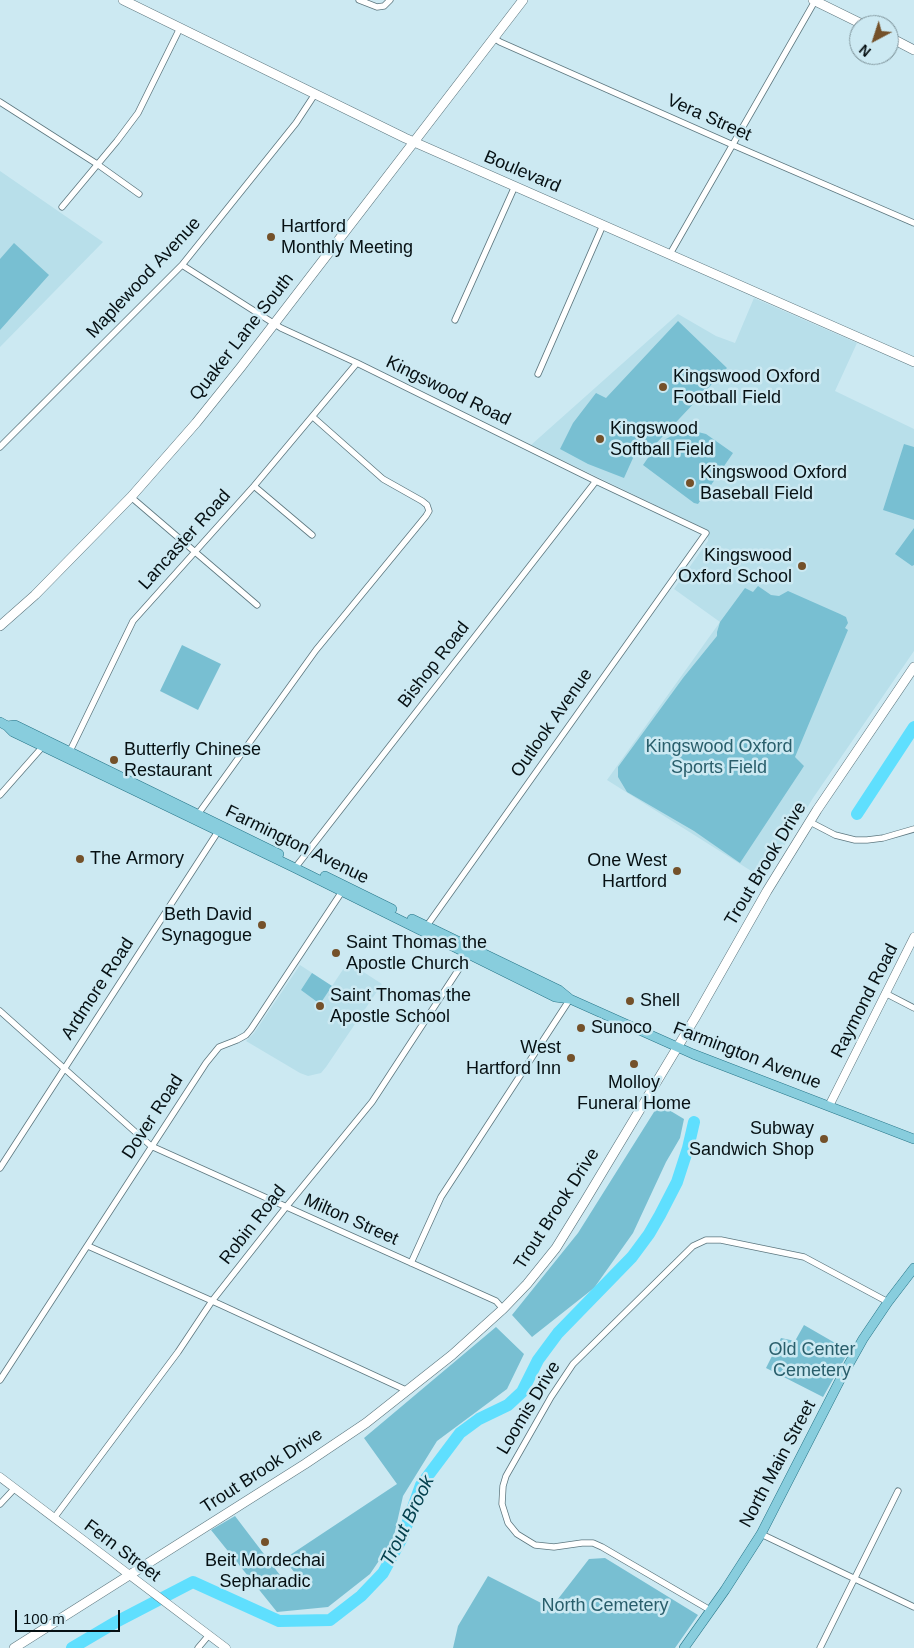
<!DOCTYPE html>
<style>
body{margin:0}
#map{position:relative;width:914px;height:1648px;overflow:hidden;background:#cce9f2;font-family:Helvetica,sans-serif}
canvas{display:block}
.north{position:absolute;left:849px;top:15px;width:50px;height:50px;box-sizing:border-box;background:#cce9f2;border:1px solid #7d9299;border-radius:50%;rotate:220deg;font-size:14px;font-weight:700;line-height:20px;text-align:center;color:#061013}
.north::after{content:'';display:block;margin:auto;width:18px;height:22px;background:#74512a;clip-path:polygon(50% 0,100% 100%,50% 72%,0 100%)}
.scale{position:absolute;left:15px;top:1610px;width:105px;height:22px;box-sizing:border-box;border:2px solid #061013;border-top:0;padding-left:6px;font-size:15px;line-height:18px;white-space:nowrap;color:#061013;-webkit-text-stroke:4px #cce9f2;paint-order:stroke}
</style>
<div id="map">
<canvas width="914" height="1648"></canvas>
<div class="north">N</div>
<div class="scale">100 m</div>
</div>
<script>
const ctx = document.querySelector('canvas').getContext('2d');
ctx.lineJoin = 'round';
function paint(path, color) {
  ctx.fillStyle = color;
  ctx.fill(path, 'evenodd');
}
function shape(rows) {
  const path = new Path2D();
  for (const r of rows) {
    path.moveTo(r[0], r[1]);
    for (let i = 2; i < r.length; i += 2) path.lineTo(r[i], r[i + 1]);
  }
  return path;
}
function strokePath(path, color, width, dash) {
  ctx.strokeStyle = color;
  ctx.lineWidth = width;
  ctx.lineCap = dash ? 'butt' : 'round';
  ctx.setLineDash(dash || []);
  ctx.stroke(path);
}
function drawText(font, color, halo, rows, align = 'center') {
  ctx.font = font + ' Helvetica,sans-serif';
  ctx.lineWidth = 5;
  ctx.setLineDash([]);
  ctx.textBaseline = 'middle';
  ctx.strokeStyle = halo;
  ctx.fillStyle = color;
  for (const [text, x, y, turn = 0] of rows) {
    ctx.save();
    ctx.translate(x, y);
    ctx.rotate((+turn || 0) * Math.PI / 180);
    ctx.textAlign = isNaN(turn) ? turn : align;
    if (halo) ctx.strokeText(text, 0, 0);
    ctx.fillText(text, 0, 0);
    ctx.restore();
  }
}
const built = shape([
 [0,171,103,242,0,347],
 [754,298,857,343,835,391,914,429,914,651,813,798,764,879,607,780,720,622,674,589,708,541,708,532,703,528,531,445,678,314,716,336,735,343],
 [348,962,382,984,326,1067,321,1073,308,1076,300,1073,246,1041,254,1033,300,965,332,986]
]);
const green = shape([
 [14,243,49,275,0,330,0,259],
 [678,321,727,368,648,452,635,441,636,446,633,458,624,478,588,464,560,449,573,423,596,393,606,398],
 [694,431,706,434,733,453,698,504,694,503,643,465,652,452,664,440,679,432],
 [904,444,914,447,914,520,883,510],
 [914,528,914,565,912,566,895,554],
 [758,586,771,595,779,596,788,591,840,614,846,617,848,623,845,628,848,630,795,757,804,766,740,863,694,831,627,792,618,777,618,767,683,678,717,636,717,632,720,622,745,588,753,592],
 [182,645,221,664,198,710,160,691],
 [312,973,332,986,320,1004,301,990],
 [659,1104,684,1119,680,1138,666,1162,633,1233,594,1288,532,1337,512,1315,578,1233],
 [804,1325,849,1351,823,1397,766,1368,781,1338,795,1341],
 [496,1327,524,1354,507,1389,437,1441,403,1496,393,1540,370,1574,328,1607,277,1612,211,1530,235,1516,286,1583,298,1577,284,1559,397,1484,364,1438],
 [605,1558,698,1615,675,1648,453,1648,458,1626,488,1576,551,1608,589,1559]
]);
const river = shape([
 [857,814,914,727],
 [72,1648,116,1622,193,1582,279,1621,330,1620,361,1596,383,1573,402,1538,421,1485,460,1433,479,1419,508,1405,522,1392,538,1360,558,1333,632,1257,649,1234,660,1215,677,1182,688,1148,694,1122]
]);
const minor = shape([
 [359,0,377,7,384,6,390,0],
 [494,38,500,42,733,145,914,223],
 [0,102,97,164,139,194],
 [62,207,117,141,138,113,180,28],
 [670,254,815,1],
 [182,265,281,328,357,363,596,481,706,533,426,927],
 [455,320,515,186],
 [538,374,603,225],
 [0,447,182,265,296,123,315,94],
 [254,486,312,535],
 [131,497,257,605],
 [69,753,133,621,254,486,357,363],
 [0,795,45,744],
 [196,817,316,650,426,516,429,511,427,505,422,501,383,479,313,417],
 [810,822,835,835,855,840,867,840,883,838,914,829],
 [295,868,596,481],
 [885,993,914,1008],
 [0,1011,151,1146,496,1301,503,1309],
 [0,1168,219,830],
 [88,1246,219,1304,408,1391],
 [411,1263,441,1197,570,999],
 [0,1380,206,1063,219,1047,237,1040,246,1035,251,1029,343,890],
 [0,1504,15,1488],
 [54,1518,178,1352,212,1301,286,1207,372,1102,470,952],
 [761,1534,914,1607],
 [710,1610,602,1547,593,1543,582,1543,554,1547,535,1545,517,1534,508,1523,502,1504,503,1486,506,1476,551,1397,573,1364,693,1246,706,1240,721,1240,804,1257,888,1302],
 [198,1648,209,1635],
 [820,1648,898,1491]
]);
const tertiary = shape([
 [829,1106,914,937],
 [0,1477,226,1648]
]);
const secondary = shape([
 [123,0,405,138,914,362],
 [813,0,864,25],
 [889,37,914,50],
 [0,626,35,595,131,497,196,423,241,367,523,0],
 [14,1648,305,1464,366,1423,452,1355,503,1309,527,1284,556,1248,585,1201,695,1018,767,891,817,810,914,667]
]);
const primary = shape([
 [0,722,7,726,13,732,295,868,555,997,570,999,693,1054,914,1139],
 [7,726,15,725,279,854],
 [325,876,392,909],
 [412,919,559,990,570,999],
 [684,1648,725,1590,761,1534,840,1380,863,1339,888,1302,914,1268]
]);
const markers = [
 [271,237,5,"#74512a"],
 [663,387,5,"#74512a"],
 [600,439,5,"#74512a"],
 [690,483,5,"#74512a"],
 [802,566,5,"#74512a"],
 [114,760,5,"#74512a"],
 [80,859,5,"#74512a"],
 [677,871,5,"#74512a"],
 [262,925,5,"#74512a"],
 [336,953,5,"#74512a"],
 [630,1001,5,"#74512a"],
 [320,1006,5,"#74512a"],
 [581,1028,5,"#74512a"],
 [571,1058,5,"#74512a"],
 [634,1064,5,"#74512a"],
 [824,1139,5,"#74512a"],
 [265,1542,5,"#74512a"]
];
const streetNames = [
 ["Vera Street",709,118,24],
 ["Boulevard",522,172,23],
 ["Maplewood Avenue",144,278,-47],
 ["Quaker Lane South",242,337,-52],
 ["Kingswood Road",448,391,26],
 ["Lancaster Road",185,540,-48],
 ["Bishop Road",434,665,-52],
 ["Outlook Avenue",552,723,-55],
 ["Farmington Avenue",297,845,26],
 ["Trout Brook Drive",766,864,-59],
 ["Ardmore Road",98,989,-57],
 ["Raymond Road",865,1001,-63],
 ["Farmington Avenue",747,1056,21],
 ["Dover Road",153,1117,-57],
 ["Trout Brook Drive",557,1209,-57],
 ["Milton Street",351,1220,24],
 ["Robin Road",253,1225,-52],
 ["Loomis Drive",529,1408,-59],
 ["North Main Street",778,1464,-62],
 ["Trout Brook Drive",262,1471,-33],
 ["Fern Street",122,1551,37]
];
const poiNames = [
 ["Hartford",281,227],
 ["Monthly Meeting",281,248],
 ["Kingswood Oxford",673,377],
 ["Football Field",673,398],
 ["Kingswood",610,429],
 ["Softball Field",610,450],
 ["Kingswood Oxford",700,473],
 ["Baseball Field",700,494],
 ["Kingswood",792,556,"right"],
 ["Oxford School",792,577,"right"],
 ["Butterfly Chinese",124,750],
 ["Restaurant",124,771],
 ["The Armory",90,859],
 ["One West",667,861,"right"],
 ["Hartford",667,882,"right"],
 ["Beth David",252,915,"right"],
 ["Synagogue",252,936,"right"],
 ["Saint Thomas the",346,943],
 ["Apostle Church",346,964],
 ["Saint Thomas the",330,996],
 ["Apostle School",330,1017],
 ["Shell",640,1001],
 ["Sunoco",591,1028],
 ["West",561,1048,"right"],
 ["Hartford Inn",561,1069,"right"],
 ["Molloy",634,1083,"center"],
 ["Funeral Home",634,1104,"center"],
 ["Subway",814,1129,"right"],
 ["Sandwich Shop",814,1150,"right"],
 ["Beit Mordechai",265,1561,"center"],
 ["Sepharadic",265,1582,"center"]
];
const parkNames = [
 ["Kingswood Oxford",719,747],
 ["Sports Field",719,768],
 ["Old Center",812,1350],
 ["Cemetery",812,1371],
 ["North Cemetery",605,1606]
];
const waterNames = [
 ["Trout Brook",408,1521,-64]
];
paint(built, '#b8dfea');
paint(green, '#78bfd2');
strokePath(river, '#5fdffe', 12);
strokePath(minor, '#5d777f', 7);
strokePath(tertiary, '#5d777f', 9);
strokePath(secondary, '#5d777f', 10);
strokePath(primary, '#267588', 10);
strokePath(minor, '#fff', 5.5);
strokePath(tertiary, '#fff', 8);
strokePath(secondary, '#fff', 9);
strokePath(primary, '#88cddd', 9);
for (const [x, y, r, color] of markers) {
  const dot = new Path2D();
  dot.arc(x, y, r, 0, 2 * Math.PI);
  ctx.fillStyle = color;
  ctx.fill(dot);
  strokePath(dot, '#cce9f2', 2);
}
drawText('18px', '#061013', '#cce9f2', streetNames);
drawText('18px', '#061013', '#cce9f2', poiNames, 'left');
drawText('18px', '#295e6b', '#cce9f2', parkNames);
drawText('italic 19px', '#03404d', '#cce9f2', waterNames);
</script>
